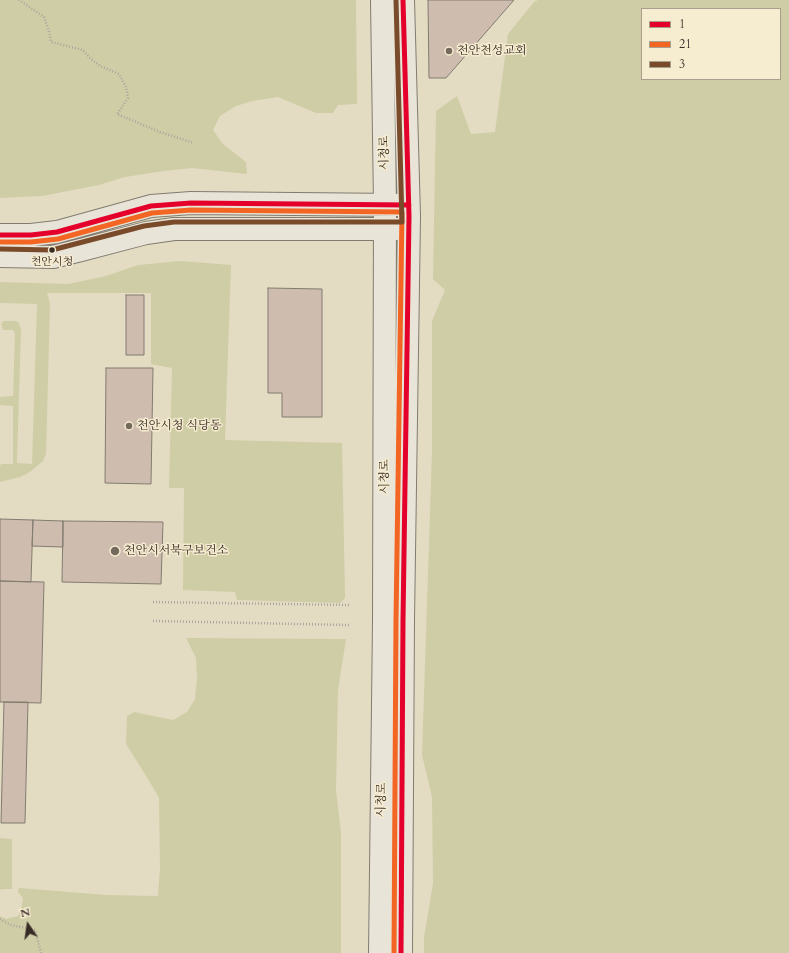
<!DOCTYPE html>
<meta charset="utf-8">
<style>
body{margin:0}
#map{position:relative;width:789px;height:953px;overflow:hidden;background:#e4dbc3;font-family:Cardo,serif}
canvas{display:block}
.legend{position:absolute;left:641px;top:8px;width:140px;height:72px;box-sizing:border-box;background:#f6ecd0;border:1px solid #aa9f8c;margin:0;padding:5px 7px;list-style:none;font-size:12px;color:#382b26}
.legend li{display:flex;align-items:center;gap:8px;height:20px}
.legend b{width:20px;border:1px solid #aa9f8c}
.north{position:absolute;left:8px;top:905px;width:40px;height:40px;-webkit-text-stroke:3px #f6ecd0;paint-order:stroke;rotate:347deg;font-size:11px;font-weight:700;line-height:16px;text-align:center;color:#382b26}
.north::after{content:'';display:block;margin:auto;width:14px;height:18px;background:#382b26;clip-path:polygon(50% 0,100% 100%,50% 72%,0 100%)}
</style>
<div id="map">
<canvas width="789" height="953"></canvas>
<ul class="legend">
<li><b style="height:5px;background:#e4002b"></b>1</li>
<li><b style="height:5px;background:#f26522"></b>21</li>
<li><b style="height:5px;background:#7a4b2a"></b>3</li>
</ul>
<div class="north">N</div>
</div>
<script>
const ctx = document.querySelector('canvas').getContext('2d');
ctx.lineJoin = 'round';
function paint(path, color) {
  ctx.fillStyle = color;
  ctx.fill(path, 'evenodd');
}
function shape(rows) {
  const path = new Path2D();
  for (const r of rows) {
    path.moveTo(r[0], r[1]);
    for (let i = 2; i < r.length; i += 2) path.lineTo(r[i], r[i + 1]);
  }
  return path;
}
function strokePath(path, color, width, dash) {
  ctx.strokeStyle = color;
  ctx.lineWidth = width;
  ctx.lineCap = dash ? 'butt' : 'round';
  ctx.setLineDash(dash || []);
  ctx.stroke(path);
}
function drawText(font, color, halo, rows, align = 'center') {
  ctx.font = font + ' Cardo,"Noto Serif KR",serif';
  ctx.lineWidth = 3;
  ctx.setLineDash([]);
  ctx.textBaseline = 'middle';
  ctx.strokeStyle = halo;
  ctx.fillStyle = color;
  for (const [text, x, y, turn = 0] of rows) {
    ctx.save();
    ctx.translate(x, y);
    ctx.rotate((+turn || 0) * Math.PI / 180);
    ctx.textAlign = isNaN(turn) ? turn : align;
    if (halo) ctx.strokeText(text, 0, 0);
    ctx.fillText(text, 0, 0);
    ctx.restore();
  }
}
const green = shape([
 [0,0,356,0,357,104,338,105,333,113,316,113,278,97,252,101,236,106,220,116,213,130,223,144,246,162,247,174,192,168,164,171,125,177,99,185,42,196,0,198],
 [538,0,789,0,789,953,424,953,424,937,433,883,432,797,422,755,432,451,432,321,445,290,433,279,436,111,457,96,471,134,495,132,508,34,534,2],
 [642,9,780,9,780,79,642,79],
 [180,261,231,265,225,440,342,443,345,595,345,598,340,603,237,600,235,592,183,590,184,488,169,488,172,368,151,364,151,293,47,293,50,303,46,454,43,461,30,472,20,477,0,482,0,466,1,464,13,464,13,406,0,405,0,397,13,396,15,334,13,330,3,330,1,324,4,321,15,321,18,322,21,329,17,463,32,464,37,304,0,303,0,282,68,284,106,276,138,265],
 [186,638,346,639,338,690,336,790,341,833,341,953,0,953,0,916,6,919,18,916,21,910,23,898,18,892,19,888,107,895,158,896,160,868,159,798,148,779,126,744,127,716,134,712,173,720,187,712,195,699,197,677,196,658],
 [0,838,12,839,12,889,4,889,0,890]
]);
const building = shape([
 [428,0,514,0,446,78,429,78,428,0],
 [268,288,322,289,322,417,282,417,282,393,268,393,268,288],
 [126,295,144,295,144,355,126,355,126,295],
 [106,368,153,368,151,484,105,483,106,368],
 [0,519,33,520,31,582,0,581,0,519],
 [33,520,63,521,63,547,32,546,33,520],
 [63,521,163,522,161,584,62,582,63,521],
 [0,581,44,582,41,703,0,702,0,581],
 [4,702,28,702,25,823,1,823,4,702]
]);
const path = shape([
 [19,0,44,17,49,31,51,42,83,50,90,58,100,66,119,74,126,87,128,98,117,114,160,132,194,143],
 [153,602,350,605],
 [153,621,349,625],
 [0,919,11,925,35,930,41,953]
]);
const secondary = shape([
 [0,235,31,235,57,232,151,206,191,203,399,205],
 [0,256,53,257,81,250,146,233,174,229,399,229],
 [380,953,384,622,385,205,382,0],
 [401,953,403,620,409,216,403,0]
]);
const bus1 = shape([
 [0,235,31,235,57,232,151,206,191,203,409,205],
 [401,953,403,620,409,216,403,0]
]);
const bus2 = shape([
 [0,242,31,242,58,239,152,213,191,210,402,212,396,620,394,953]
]);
const bus3 = shape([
 [0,249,52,250,144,226,174,222,402,222,396,0]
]);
const markers = [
 [449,51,4,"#74695d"],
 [52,250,3.5,"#382b26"],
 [129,426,4,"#74695d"],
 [115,551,5,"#74695d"]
];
const busNames = [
 ["천안시청",52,262]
];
const poiNames = [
 ["천안천성교회",457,51],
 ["천안시청 식당동",137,426],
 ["천안시서북구보건소",124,551]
];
const streetNames = [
 ["시청로",385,153,-91],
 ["시청로",385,477,-90],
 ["시청로",382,800,-89]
];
paint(green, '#cfcda5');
paint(building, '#cebcae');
strokePath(building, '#827c70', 1);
strokePath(secondary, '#827c70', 24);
strokePath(path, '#aaa59d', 2.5, [1, 2]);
strokePath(secondary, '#e9e4d8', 22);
strokePath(bus1, '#e4002b', 5);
strokePath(bus2, '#f26522', 5);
strokePath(bus3, '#7a4b2a', 5);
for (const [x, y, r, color] of markers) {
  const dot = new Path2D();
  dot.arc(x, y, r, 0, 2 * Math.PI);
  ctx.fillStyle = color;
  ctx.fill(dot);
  strokePath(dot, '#f6ecd0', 1.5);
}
drawText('11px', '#382b26', '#f6ecd0', busNames);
drawText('12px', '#382b26', '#f6ecd0', poiNames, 'left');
drawText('12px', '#382b26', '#f6ecd0', streetNames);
</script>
